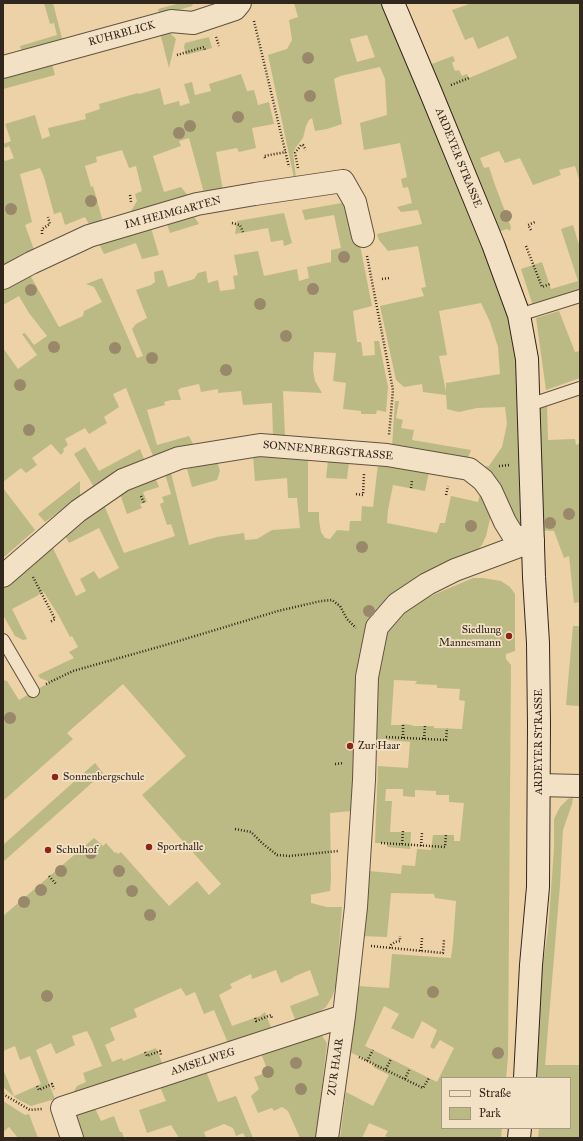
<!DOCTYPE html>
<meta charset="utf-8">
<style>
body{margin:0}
#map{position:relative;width:583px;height:1141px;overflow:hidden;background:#edd1a7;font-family:"IM FELL Great Primer",serif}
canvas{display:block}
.frame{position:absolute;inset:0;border:4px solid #32271c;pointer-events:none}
.legend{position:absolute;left:441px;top:1077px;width:130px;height:52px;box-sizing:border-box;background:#f3e1c6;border:1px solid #a69782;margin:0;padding:5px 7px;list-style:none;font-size:12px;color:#32271c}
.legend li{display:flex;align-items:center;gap:8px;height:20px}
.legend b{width:20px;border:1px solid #a69782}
</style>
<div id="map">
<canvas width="583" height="1141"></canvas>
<div class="frame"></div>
<ul class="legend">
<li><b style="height:5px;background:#f3e1c6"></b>Straße</li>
<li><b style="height:11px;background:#bcba84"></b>Park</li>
</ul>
</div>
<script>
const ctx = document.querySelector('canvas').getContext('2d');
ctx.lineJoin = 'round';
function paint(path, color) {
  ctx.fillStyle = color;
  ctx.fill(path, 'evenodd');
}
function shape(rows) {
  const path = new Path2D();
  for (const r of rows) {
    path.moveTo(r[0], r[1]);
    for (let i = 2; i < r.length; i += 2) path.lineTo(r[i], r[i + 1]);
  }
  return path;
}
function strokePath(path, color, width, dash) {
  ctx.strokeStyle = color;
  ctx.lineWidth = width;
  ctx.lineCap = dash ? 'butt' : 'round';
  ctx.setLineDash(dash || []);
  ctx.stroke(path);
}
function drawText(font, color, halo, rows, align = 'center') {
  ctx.font = font + ' "IM FELL Great Primer",serif';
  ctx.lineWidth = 3.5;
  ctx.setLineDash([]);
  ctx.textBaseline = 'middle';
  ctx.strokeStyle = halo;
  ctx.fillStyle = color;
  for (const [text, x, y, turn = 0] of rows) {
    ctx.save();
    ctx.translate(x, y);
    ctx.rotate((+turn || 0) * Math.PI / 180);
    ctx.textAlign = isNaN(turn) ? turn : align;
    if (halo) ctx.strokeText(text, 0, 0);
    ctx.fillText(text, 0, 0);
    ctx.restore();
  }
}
const green = shape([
 [44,3,53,3,63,42,22,52,20,46,57,35,54,23,50,24],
 [180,3,193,3,193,4,192,6,160,16,158,9],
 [294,3,393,3,421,68,453,56,455,61,452,63,455,71,459,70,462,76,467,74,469,78,517,58,508,36,478,49,473,37,465,40,452,10,472,3,580,3,580,182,575,166,559,170,561,175,533,185,520,158,505,163,499,151,480,158,484,168,489,167,495,185,511,227,510,231,507,229,489,235,530,388,547,404,548,440,575,439,576,445,580,443,580,602,574,603,569,556,564,558,554,531,533,530,533,541,469,469,489,466,502,447,507,424,505,407,477,408,459,412,447,409,446,395,423,392,422,384,404,387,396,380,380,306,424,296,421,288,426,287,418,246,388,251,379,240,377,234,422,224,418,210,401,212,397,207,412,203,408,187,403,188,401,179,407,177,400,143,364,150,360,123,387,115,385,79,380,67,340,76,334,79,342,124,327,129,315,131,312,118,309,120,306,126,303,138,296,147,293,153,296,178,294,178,268,55,287,49,292,40,289,20,298,17],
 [367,35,375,57,357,62,350,39],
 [481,303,490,322,498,347,500,374,446,383,446,392,439,356,447,355,439,311],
 [169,32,176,39,169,68,160,33],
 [209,37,212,48,186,55,184,47,185,43],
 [52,64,55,75,3,89,3,78],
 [241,74,247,91,254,90,258,105,269,102,274,124,252,128,256,148,239,152,237,148,216,152,223,190,204,193,189,138,179,141,181,146,153,156,164,192,181,187,189,197,131,213,131,211,137,201,135,194,142,191,136,166,129,168,122,150,96,157,97,162,85,166,91,187,93,186,103,222,90,226,85,217,65,225,61,212,54,214,44,177,40,168,20,174,32,222,25,225,35,252,3,268,3,158,5,161,14,158,9,146,5,148,3,144,11,141,5,124,35,115,42,139,50,136,48,128,86,119,85,114,100,109,99,104,138,93,139,94,160,88,164,105,179,101,180,106,190,103,184,84,192,82,195,95,211,91,209,84],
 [342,203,346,203,354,215,372,306,353,311,357,342,361,342,363,356,375,355,374,341,379,341,388,387,386,412,377,410,376,414,361,414,361,411,343,409,346,383,333,381,336,353,314,352,313,370,315,381,322,393,283,391,285,437,273,437,272,403,243,405,241,391,218,393,218,389,201,392,199,384,181,388,178,390,181,400,171,400,164,402,165,405,147,410,157,445,189,436,193,444,153,456,126,388,113,394,119,407,104,417,107,423,89,434,85,428,65,439,68,445,63,449,64,451,61,455,51,444,32,458,37,465,26,473,21,468,3,482,3,348,18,369,37,355,22,334,25,333,34,345,47,336,29,313,19,296,3,305,3,290,30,275,59,327,83,316,84,311,102,302,94,287,86,284,102,278,137,358,143,356,132,329,136,324,147,318,136,290,151,285,155,282,154,272,163,270,168,287,194,279,198,273,206,271,208,283,218,280,220,291,235,289,233,276,238,275,234,255,258,251,264,276,297,269,299,281,309,278,307,267,331,262,331,250,341,248,334,215,305,220,302,210],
 [284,213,292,243,287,245,284,246,283,240,271,242,268,228,235,234,237,221],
 [193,215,199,224,170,233,166,221],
 [573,225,580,248,580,291,533,306,521,269,542,262,551,289,578,281,561,229],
 [151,228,159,255,142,259,136,243,104,254,99,244],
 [559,311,575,352,580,351,580,378,546,390,536,318],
 [395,401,399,401,396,418,403,420,401,428,414,430,412,440,471,450,467,461,392,447],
 [85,447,99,471,140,449,144,459,120,471,94,487,74,454],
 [253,456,308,460,308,512,319,512,319,520,321,532,325,538,330,539,337,530,349,531,350,521,361,521,362,506,373,507,378,464,429,472,425,491,393,485,388,510,387,523,437,533,440,523,445,523,451,496,478,502,480,493,490,509,490,519,486,536,482,545,475,552,399,591,382,605,377,627,362,810,330,813,331,880,330,891,309,895,311,895,311,903,327,907,342,907,336,985,332,997,326,1007,319,1012,296,1022,290,1006,319,995,310,970,293,977,293,978,281,983,276,970,252,979,251,974,230,984,232,988,219,995,232,1026,260,1016,265,1012,272,1030,228,1043,214,1010,204,1014,195,992,186,996,181,988,134,1009,137,1017,110,1028,115,1040,105,1045,112,1062,122,1058,123,1061,156,1048,163,1065,119,1078,73,1093,77,1086,86,1082,83,1073,102,1066,92,1041,87,1031,72,1036,75,1045,56,1054,51,1043,36,1050,55,1099,31,1106,17,1099,3,1087,3,1069,14,1096,41,1084,30,1056,20,1060,15,1046,3,1051,3,916,94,838,103,846,106,843,115,853,116,852,118,854,121,852,169,906,197,881,209,895,221,884,142,795,186,756,123,684,67,733,73,739,3,801,3,680,7,681,19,700,50,682,40,678,38,675,74,658,69,652,78,647,72,636,70,637,59,616,43,591,37,596,12,609,27,639,23,640,15,636,3,615,3,589,51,544,76,596,86,591,80,579,94,571,99,579,119,568,99,528,69,543,64,534,104,505,124,553,175,536,171,524,167,525,160,504,164,502,162,497,171,494,165,474,171,473,189,545,217,537,244,533,245,540,257,539,272,530,300,528,297,498,288,498,287,478,255,481],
 [328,460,349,462,347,479,326,478],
 [217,461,220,471,217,480,192,487,187,469],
 [155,477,159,487,143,492,147,502,140,504,142,508,127,514,120,494],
 [80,481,80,496,45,522,38,514],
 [3,488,35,530,3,558],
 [473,578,483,578,501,581,510,587,515,594,515,651,506,654,506,659,511,665,508,1057,506,1078,442,1078,442,1128,502,1128,501,1138,389,1138,385,1136,388,1131,369,1123,362,1138,340,1138,346,1092,373,1106,389,1075,373,1067,374,1064,350,1052,358,986,389,988,392,954,451,958,453,943,456,901,435,898,434,894,391,893,387,937,362,936,369,871,401,874,402,865,415,866,417,849,431,850,433,835,454,835,454,841,460,841,464,803,449,802,449,795,436,795,436,791,415,790,415,797,403,796,403,789,386,789,385,801,392,801,390,832,411,832,410,849,387,847,387,843,375,843,378,766,408,768,410,742,377,739,377,686,381,650,389,630,400,615,419,601],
 [394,680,417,681,415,684,437,685,437,688,460,689,459,700,465,701,462,729,434,728,434,726,413,726,412,725,403,724,401,725,391,725],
 [384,1006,399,1014,391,1028,413,1039,422,1021,437,1030,430,1047,434,1049,440,1040,454,1048,437,1082,365,1046],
 [573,626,580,626,580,711,579,706,566,705],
 [95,763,103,773,3,862,3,845],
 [573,797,572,804,563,830,560,885,545,1065,580,1065,579,1138,538,1138,539,1128,570,1128,570,1078,534,1078,540,982,548,931,551,891,554,848,554,819,560,807,568,799],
 [317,1035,322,1036,327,1043,316,1138,300,1138,288,1111,282,1107,274,1111,272,1108,258,1113,251,1096,259,1089,254,1077,268,1072,261,1053],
 [206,1071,218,1102,236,1096,253,1138,246,1138,243,1133,236,1136,233,1128,224,1124,204,1132,206,1138,179,1138,171,1125,147,1133,139,1110,166,1101,160,1087],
 [3,1101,25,1115,29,1114,38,1138,18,1138,9,1127,3,1132],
 [94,1106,101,1121,114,1116,120,1132,122,1132,124,1138,79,1138,76,1127,76,1113]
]);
const path = shape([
 [254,21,289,167],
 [216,37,219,46],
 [177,55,204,47,205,50],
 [451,85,469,78],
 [265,158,264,156,286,152],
 [298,168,295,153,301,145,303,145,306,150],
 [130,195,131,202],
 [232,223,240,225,243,232],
 [531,230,528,225,535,222],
 [42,234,42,229,50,224,48,217],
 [526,246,542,287,550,284],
 [367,256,393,390,389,435],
 [382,279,390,278],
 [499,466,510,465],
 [411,488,412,480],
 [356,494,363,495,364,474],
 [446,495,448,486],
 [141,496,144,503],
 [33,577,55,619,50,622],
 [46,684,73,671,162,646,278,611,321,601,332,600,340,606,347,619,356,628],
 [386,737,446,740,447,728],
 [403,738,403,724],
 [424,739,425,726],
 [335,764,344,763],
 [235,829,251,832,262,843,277,855,289,856,338,851],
 [381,843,445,847,446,834],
 [402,844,403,831],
 [421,846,422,833],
 [49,876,56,884],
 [371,946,443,953,444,940],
 [390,948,391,945,395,942,400,941,400,936],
 [421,951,422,938],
 [255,1018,256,1021,271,1015,272,1018],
 [145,1052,147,1056,160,1051,161,1055],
 [359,1057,423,1088,429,1078],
 [367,1061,373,1050],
 [386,1069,391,1059],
 [405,1079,410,1068],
 [37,1086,39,1090,52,1084,54,1089],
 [3,1094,30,1110,42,1109]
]);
const lane = shape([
 [519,315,580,296],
 [529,405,580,388],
 [3,640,33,691]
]);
const street = shape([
 [3,67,171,21,193,23,235,9,240,3],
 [3,278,31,263,89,236,197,204,255,194,343,181,355,202,363,236],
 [3,576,78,511,123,480,179,458,260,445,387,455,469,469,483,480,491,491,505,522,513,535,533,541],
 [539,785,580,786],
 [72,1138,62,1108,344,1016],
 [327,1138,344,1016,356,907,364,780,367,677,377,627,397,604,427,584,455,570,533,541]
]);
const secondary = shape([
 [393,3,431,93,493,244,519,315,527,359,534,577,538,643,539,725,538,887,531,965,525,1078],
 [519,1138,520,1128]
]);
const trees = [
 [308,58],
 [310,96],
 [238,117],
 [190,126],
 [179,133],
 [91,201],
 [11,209],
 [506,216],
 [344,257],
 [313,289],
 [31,290],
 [260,304],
 [286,336],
 [54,347],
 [115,348],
 [152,358],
 [226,370],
 [20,385],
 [29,430],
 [569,514],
 [550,523],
 [471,526],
 [362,547],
 [369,611],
 [10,718],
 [91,853],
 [61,871],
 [119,871],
 [41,890],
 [132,891],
 [24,902],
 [150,915],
 [433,992],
 [47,996],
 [498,1053],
 [296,1063],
 [268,1072],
 [301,1089]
];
const markers = [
 [509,636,4,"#8f2418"],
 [350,746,4,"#8f2418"],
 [55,777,4,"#8f2418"],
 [149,847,4,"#8f2418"],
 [48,850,4,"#8f2418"]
];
const streetNames = [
 ["RUHRBLICK",122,34,-15],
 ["ARDEYER STRASSE",458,158,68],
 ["IM HEIMGARTEN",173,213,-15],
 ["SONNENBERGSTRASSE",328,451,5],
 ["ARDEYER STRASSE",539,742,-90],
 ["AMSELWEG",203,1062,-18],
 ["ZUR HAAR",336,1067,-82]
];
const poiNames = [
 ["Siedlung",501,630,"right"],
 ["Mannesmann",501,643,"right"],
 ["Zur Haar",358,746],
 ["Sonnenbergschule",63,777],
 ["Sporthalle",157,847],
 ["Schulhof",56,850]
];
paint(green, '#bcba84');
strokePath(lane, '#61523f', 14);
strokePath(street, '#61523f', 24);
strokePath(secondary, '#32271c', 24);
strokePath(path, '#32271c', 2.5, [1, 2]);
strokePath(lane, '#f3e1c6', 12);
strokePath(street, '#f3e1c6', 22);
strokePath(secondary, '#f3e1c6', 22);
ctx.fillStyle = '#998869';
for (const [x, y] of trees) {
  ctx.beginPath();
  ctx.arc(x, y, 6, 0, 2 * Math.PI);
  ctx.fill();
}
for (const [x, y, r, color] of markers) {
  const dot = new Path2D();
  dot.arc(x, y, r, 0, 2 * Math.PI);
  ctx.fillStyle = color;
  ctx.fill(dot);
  strokePath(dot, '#f3e1c6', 1.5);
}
drawText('11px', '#32271c', '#f3e1c6', streetNames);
drawText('11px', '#32271c', '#f3e1c6', poiNames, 'left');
</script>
